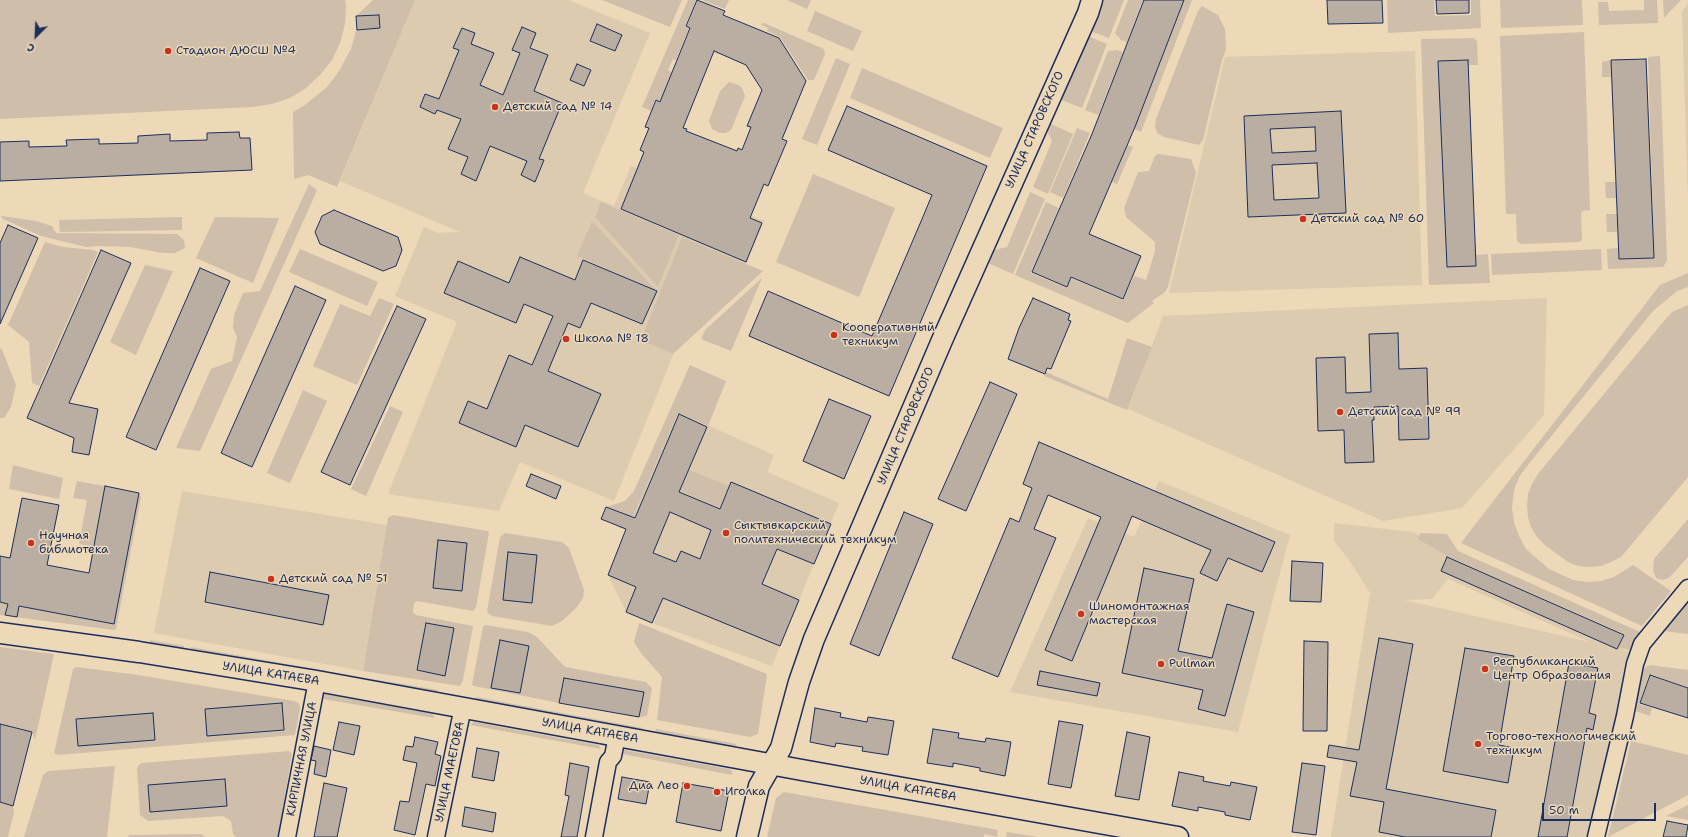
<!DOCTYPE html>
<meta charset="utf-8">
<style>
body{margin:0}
#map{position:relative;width:1688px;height:837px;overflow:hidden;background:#edd8b7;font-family:"Shantell Sans",sans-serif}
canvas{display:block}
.north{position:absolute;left:16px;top:16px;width:40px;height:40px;-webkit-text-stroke:3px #edd8b7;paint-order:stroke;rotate:204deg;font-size:11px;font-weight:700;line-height:16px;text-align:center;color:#1b2f5e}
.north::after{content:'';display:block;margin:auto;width:14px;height:18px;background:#1b2f5e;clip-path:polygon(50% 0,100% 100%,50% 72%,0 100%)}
.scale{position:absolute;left:1542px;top:803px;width:114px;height:18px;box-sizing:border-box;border:2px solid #1b2f5e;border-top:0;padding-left:5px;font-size:12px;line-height:14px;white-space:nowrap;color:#1b2f5e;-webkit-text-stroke:3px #edd8b7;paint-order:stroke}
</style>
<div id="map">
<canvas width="1688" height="837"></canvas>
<div class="north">С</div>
<div class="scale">50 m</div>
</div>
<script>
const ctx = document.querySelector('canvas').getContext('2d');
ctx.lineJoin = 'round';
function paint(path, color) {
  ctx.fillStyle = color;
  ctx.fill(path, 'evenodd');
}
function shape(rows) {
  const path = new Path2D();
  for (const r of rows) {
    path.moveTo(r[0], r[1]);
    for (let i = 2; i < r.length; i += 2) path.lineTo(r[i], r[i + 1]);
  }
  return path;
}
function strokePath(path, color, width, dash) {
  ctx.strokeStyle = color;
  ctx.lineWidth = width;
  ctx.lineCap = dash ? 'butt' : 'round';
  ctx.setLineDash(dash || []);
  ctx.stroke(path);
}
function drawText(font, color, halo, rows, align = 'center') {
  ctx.font = font + ' "Shantell Sans",sans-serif';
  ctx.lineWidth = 3;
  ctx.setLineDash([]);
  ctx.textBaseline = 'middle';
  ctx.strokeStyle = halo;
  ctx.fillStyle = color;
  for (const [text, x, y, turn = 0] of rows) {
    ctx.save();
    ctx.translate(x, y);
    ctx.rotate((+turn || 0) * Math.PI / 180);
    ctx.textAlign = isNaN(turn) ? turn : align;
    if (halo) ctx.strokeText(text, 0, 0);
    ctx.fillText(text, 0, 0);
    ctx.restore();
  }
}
const built = shape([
 [415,0,568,0,650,33,583,193,614,206,631,166,764,221,746,265,718,254,673,355,614,501,520,462,499,511,388,494,457,322,395,296,424,227,438,233,460,232,340,181],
 [1688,4,1688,200,1682,11],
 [1415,51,1422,285,1169,293,1225,57],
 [1547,298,1544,415,1462,508,1383,521,1128,409,1163,316],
 [676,411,774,455,767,472,839,503,772,666,652,623,626,612,608,575],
 [1159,481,1290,535,1238,732,1010,692,1088,518,1134,537],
 [182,491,387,525,363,671,154,633],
 [1334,523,1413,532,1444,550,1630,632,1623,650,1629,651,1591,837,1331,837,1370,593,1349,560,1334,541],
 [1448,579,1590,642,1404,600,1432,599]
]);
const green = shape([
 [0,0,345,0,346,6,345,24,340,43,332,60,320,75,306,88,290,98,272,104,252,107,0,119],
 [373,0,415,0,337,187,308,175,294,179,293,112,305,105,327,87,339,71,351,49,356,31,356,16],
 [602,0,682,0,670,27],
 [688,0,696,0,685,26,689,28,676,60,673,59,668,70,672,72,660,102,655,100,651,111,642,107],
 [702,0,729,0,725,9],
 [787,0,811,0,807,9],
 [1102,0,1124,0,1109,38,1090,31],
 [1128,0,1143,0,1127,42,1121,40,1115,33],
 [1184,0,1192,0,1141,132,1134,129],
 [1387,0,1434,0,1435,16,1471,15,1471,0,1480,0,1481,28,1388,33],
 [1500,0,1582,0,1583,25,1501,28],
 [1644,0,1657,0,1658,23,1599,25,1598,2,1608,2,1609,11,1644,10],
 [1663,0,1681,0,1664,18],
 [1202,6,1218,15,1225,29,1226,50,1222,60,1203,140,1199,145,1164,137,1157,133,1155,126,1156,119,1198,11],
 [815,11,862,31,853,51,807,31],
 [764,23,824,49,825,54,814,80,808,80,780,37,767,31,768,28,760,24],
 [1584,32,1590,210,1582,211,1581,213,1582,240,1579,242,1521,244,1517,241,1516,214,1506,214,1500,36],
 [1088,36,1107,44,1082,108,1061,100],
 [1473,38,1477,41,1478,65,1468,65,1467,60,1438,61,1447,267,1475,266,1475,255,1488,254,1490,283,1429,285,1421,39],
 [1117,50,1123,52,1098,115,1085,110,1108,51],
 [1660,56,1667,261,1663,267,1608,269,1607,249,1618,248,1619,259,1654,258,1648,57],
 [836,58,850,64,817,145,802,139],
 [1611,60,1611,77,1602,77,1602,62],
 [862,68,1003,128,990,158,850,98],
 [729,82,739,85,742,88,745,96,731,130,726,133,720,133,712,129,709,121,720,91],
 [1049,123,1073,134,1048,194,1033,187,1052,141,1046,129],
 [1077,128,1090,133,1063,198,1050,192],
 [1127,145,1133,147,1117,184,1112,182],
 [1158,154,1191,159,1196,173,1168,287,1164,293,1152,301,1154,303,1128,323,1015,275,1046,202,1059,208,1031,273,1067,288,1071,278,1123,300,1134,276,1146,280,1155,251,1155,242,1126,217,1124,208,1138,172,1149,171,1155,156],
 [813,174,895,208,859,297,776,262],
 [1605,182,1616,182,1616,198,1606,198],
 [309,184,317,190,315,195,200,451,176,448,211,369,232,361,237,337,233,328,234,315,243,293,260,291],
 [1030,192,1045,199,1013,274,988,263,994,250,1007,247],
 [601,202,679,235,658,287,595,217],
 [1606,214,1617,214,1617,232,1607,232],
 [2,216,36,221,52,226,56,233,177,234,184,240,185,248,175,253,163,253,130,247,102,246,86,247,41,236,3,219,1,217],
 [182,217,182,230,60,232,59,220],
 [215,217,279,218,253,283,196,258],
 [592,221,656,290,577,256],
 [682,237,763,271,673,354,641,340],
 [45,242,63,247,93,250,98,252,39,386,32,383,29,342,8,325],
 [300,249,378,282,367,306,289,272],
 [1601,249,1602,270,1492,275,1491,254],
 [145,265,173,271,136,355,110,342],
 [1688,273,1688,287,1677,291,1653,311,1531,461,1519,477,1514,490,1512,508,1514,522,1519,536,1526,549,1549,569,1573,580,1588,582,1601,581,1614,577,1633,565,1671,591,1642,626,1461,543,1660,285],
 [762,278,731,351,701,339,705,330],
 [379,298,394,304,357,385,313,366,340,304,370,316],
 [1688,305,1688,477,1621,557,1611,562,1601,566,1589,567,1578,566,1568,562,1546,546,1537,537,1531,527,1528,517,1527,506,1528,494,1532,484,1538,474,1664,321,1672,312],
 [1127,338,1152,347,1127,410,1044,376,1046,372,1108,399],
 [1,347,16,385,11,407,4,418,0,418,0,350],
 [690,365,726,381,708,426,678,413,629,526,626,529,620,528,617,526,622,513,606,507,625,501,634,491],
 [303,390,327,401,290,483,267,473],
 [390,406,403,412,366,496,351,489],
 [13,465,63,478,59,499,9,489],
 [689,470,729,486,720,508,680,491],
 [77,481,105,486,94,547,79,544,87,500,73,498],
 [139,493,141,497,116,629,114,630,0,615,0,602,8,604,6,615,16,617,19,606,114,624],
 [393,515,488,531,489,533,476,607,475,609,473,611,417,601,414,603,413,612,416,615,473,626,463,680,460,686,363,671,388,518],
 [1688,519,1688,557,1669,578,1663,580,1656,578,1653,571,1654,559],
 [505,533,562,542,569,548,584,590,583,598,577,607,562,621,552,626,492,616,488,613,487,611,500,537],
 [1420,533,1447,534,1458,551,1640,632,1632,651,1619,647,1625,634,1447,556,1418,539],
 [1688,601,1688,634,1663,631],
 [639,623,767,674,758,734,750,737,657,720,662,677,641,653,634,642],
 [485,625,528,632,537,637,565,667,646,682,652,688,647,716,639,717,643,692,564,678,559,703,474,686,472,685,483,627],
 [150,640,184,646,184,650,150,644],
 [0,647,54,654,35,740,32,732,0,724],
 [191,647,326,671,325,674,191,651],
 [1650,665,1688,670,1688,687,1649,674,1639,704,1652,708,1650,716,1630,709,1644,668],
 [77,667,138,675,294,701,299,703,300,708,295,735,58,755,54,753,73,669],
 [330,672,438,690,436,695,330,676],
 [324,694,433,714,434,718,323,699],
 [476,697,643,728,640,733,475,701],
 [474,722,598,745,601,749,470,725],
 [656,729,736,744,735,751,655,734],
 [1631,741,1688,755,1688,795,1608,837],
 [620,749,729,769,732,771,732,775,617,753],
 [289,751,292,754,278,837,236,837,233,834,231,821,223,816,148,821,140,815,137,768,139,765,142,763],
 [115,766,107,837,24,837,43,775,48,771],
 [784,792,998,830,997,837,984,834,984,837,767,837,776,798],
 [0,802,13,805,14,813,8,837,0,837],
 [1688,805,1688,820,1666,816],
 [1007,832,1038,837,1006,837],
 [201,834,206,837,128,837,129,835]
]);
const building = shape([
 [697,0,725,11,723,15,779,38,806,81,782,139,787,141,768,186,764,184,750,218,762,223,746,262,621,209,644,152,640,150,649,128,645,127,656,100,660,102,690,28,686,26,697,0],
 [714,51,746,65,762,90,747,126,751,127,742,150,738,148,737,151,686,131,687,129,683,128,714,51],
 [1144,0,1184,0,1135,127,1089,234,1141,256,1123,299,1071,277,1067,287,1032,272,1092,134,1144,0],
 [1327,0,1382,0,1383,23,1328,24,1327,0],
 [1436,0,1469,0,1469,13,1437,14,1436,0],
 [379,15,380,28,357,30,356,16,379,15],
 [597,24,622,35,615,51,590,41,597,24],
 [522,27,536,33,530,48,548,55,534,91,562,103,539,159,544,160,535,182,521,175,527,161,490,146,476,181,461,174,468,157,448,149,461,119,437,110,435,114,420,107,425,94,439,99,459,50,453,48,462,28,475,33,471,44,494,53,480,85,503,95,520,53,512,50,522,27],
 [1646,59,1654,258,1619,259,1611,60,1646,59],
 [1468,60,1476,266,1447,267,1438,61,1468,60],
 [577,64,591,70,584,86,570,80,577,64],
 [847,106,987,166,889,396,749,336,768,291,872,336,922,219,932,195,828,150,847,106],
 [1341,111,1346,213,1248,217,1244,116,1341,111],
 [1315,127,1316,151,1272,153,1270,129,1315,127],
 [1317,163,1319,198,1274,200,1272,165,1317,163],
 [239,132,240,138,250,138,252,170,0,181,0,142,29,141,29,147,67,146,66,140,99,139,99,144,138,143,138,136,170,134,170,141,207,140,207,133,239,132],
 [334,210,398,237,402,250,396,266,383,271,320,244,315,232,322,216,334,210],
 [8,225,38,238,0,324,0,243,8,225],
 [101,250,131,263,69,403,98,409,89,455,72,452,74,438,27,418,101,250],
 [520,257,575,280,583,260,657,291,642,324,591,303,580,328,568,323,548,371,601,394,578,447,525,425,516,447,459,423,468,401,487,409,509,355,532,365,553,316,524,304,516,323,444,293,458,261,509,283,520,257],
 [200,268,230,281,156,450,126,437,200,268],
 [295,286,326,300,252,467,221,453,295,286],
 [1033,298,1070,314,1068,320,1071,321,1051,369,1047,368,1045,374,1008,359,1019,328,1033,298],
 [397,306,426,319,350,485,321,472,397,306],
 [1398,333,1399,369,1427,368,1429,439,1399,440,1398,406,1374,407,1374,420,1372,420,1374,462,1345,463,1344,430,1318,431,1316,358,1345,357,1346,393,1371,392,1369,334,1398,333],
 [990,382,1017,394,966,511,938,499,990,382],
 [829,399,871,416,844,479,803,461,829,399],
 [679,414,707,427,679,492,720,509,731,482,831,524,814,564,777,549,762,584,799,600,780,646,663,598,652,623,626,612,636,587,608,575,626,529,601,519,606,507,635,518,679,414],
 [670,512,711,530,700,559,681,551,676,562,653,553,670,512],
 [1039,442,1275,542,1262,572,1228,558,1217,581,1200,573,1211,550,1132,516,1072,661,1045,650,1101,517,1048,495,1034,529,1056,538,998,677,952,658,1010,518,1019,522,1032,488,1023,484,1039,442],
 [531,474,561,486,556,499,526,486,531,474],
 [105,486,139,493,114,624,19,606,17,617,5,615,8,604,0,602,0,556,10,558,22,498,59,505,47,565,89,573,105,486],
 [904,512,933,524,879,656,850,644,904,512],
 [438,540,467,543,462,591,433,588,438,540],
 [508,552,537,555,532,603,503,600,508,552],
 [1447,557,1624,635,1617,649,1441,571,1447,557],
 [1292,561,1323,563,1321,602,1290,601,1292,561],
 [1144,568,1194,579,1178,651,1212,658,1227,604,1254,612,1225,716,1198,709,1203,690,1122,673,1144,568],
 [210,572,329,595,323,625,205,602,210,572],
 [426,623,454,628,445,676,417,670,426,623],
 [1379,638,1413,644,1386,789,1496,810,1491,837,1405,837,1379,832,1384,802,1350,796,1357,762,1327,757,1329,745,1359,750,1379,638],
 [500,640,529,646,520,693,491,688,500,640],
 [1304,641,1328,642,1327,731,1303,731,1304,641],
 [1465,648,1514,656,1499,745,1514,748,1508,783,1443,771,1465,648],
 [1569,663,1598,668,1589,713,1596,715,1593,730,1587,728,1567,837,1538,837,1569,663],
 [1040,671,1100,683,1097,696,1037,685,1040,671],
 [1650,675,1688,688,1688,718,1640,703,1650,675],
 [564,678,644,692,639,717,559,703,564,678],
 [282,703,284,730,207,736,205,709,282,703],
 [815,708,841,713,840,717,867,722,868,717,894,721,888,755,862,751,863,747,836,743,835,747,810,742,815,708],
 [153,713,155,740,78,746,76,719,153,713],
 [1059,721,1083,725,1071,788,1048,784,1059,721],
 [339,722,360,726,354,755,333,750,339,722],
 [0,724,32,732,13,806,0,802,0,724],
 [933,729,959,733,958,738,985,742,986,738,1011,742,1005,776,980,771,980,768,953,763,953,767,927,763,933,729],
 [1127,732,1150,737,1139,800,1115,796,1127,732],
 [415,737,438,742,435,754,441,756,435,786,426,784,415,835,394,830,400,801,409,802,417,763,403,760,406,746,413,747,415,737],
 [314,746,331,750,326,777,314,774,316,761,311,760,314,746],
 [477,748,499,752,494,781,472,777,477,748],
 [570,763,589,767,577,837,561,837,569,796,565,795,570,763],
 [1302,763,1325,766,1316,835,1292,832,1302,763],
 [1179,772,1204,777,1203,781,1230,786,1231,782,1257,787,1250,820,1225,815,1225,812,1198,807,1198,811,1172,806,1179,772],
 [622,777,650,782,646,804,618,799,622,777],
 [225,779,227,806,150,812,148,785,225,779],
 [324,783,347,788,337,837,314,837,324,783],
 [683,783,729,791,721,831,676,822,683,783],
 [465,807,496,813,493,832,462,826,465,807],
 [1667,821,1688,825,1686,837,1663,837,1667,821]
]);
const minor = shape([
 [287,837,317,681],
 [436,837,463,707],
 [594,837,608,762,613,756,617,736],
 [1596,837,1625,716,1635,664,1642,644,1688,588]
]);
const tertiary = shape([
 [0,633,139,652,317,681,802,770,1178,837],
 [747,837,759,786,781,748,799,682,814,639,943,338,1088,13,1092,0]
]);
const markers = [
 [168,51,4,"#c8321e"],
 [495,107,4,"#c8321e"],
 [1303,219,4,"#c8321e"],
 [834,335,4,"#c8321e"],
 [566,339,4,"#c8321e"],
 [1340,412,4,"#c8321e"],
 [726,533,4,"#c8321e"],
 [31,543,4,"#c8321e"],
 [271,579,4,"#c8321e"],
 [1081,614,4,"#c8321e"],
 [1161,664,4,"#c8321e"],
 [1485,669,4,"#c8321e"],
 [1478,744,4,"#c8321e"],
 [687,786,4,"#c8321e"],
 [717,792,4,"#c8321e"]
];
const poiNames = [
 ["Стадион ДЮСШ №4",176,51],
 ["Детский сад № 14",503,107],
 ["Детский сад № 60",1311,219],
 ["Кооперативный",842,328],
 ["техникум",842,342],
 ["Школа № 18",574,339],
 ["Детский сад № 99",1348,412],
 ["Сыктывкарский",734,526],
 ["политехнический техникум",734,540],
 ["Научная",39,536],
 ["библиотека",39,550],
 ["Детский сад № 51",279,579],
 ["Шиномонтажная",1089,607],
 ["мастерская",1089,621],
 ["Республиканский",1493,662],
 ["Центр Образования",1493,676],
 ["Pullman",1169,664],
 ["Торгово-технологический",1486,737],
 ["техникум",1486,751],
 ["Диа Лео",679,786,"right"],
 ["Иголка",725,792]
];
const streetNames = [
 ["УЛИЦА СТАРОВСКОГО",1035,130,-66],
 ["УЛИЦА СТАРОВСКОГО",906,426,-67],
 ["УЛИЦА КАТАЕВА",271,674,9],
 ["УЛИЦА КАТАЕВА",590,731,10],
 ["КИРПИЧНАЯ УЛИЦА",302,759,-79],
 ["УЛИЦА МАЕГОВА",450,772,-78],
 ["УЛИЦА КАТАЕВА",908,789,10]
];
paint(built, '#ddcbb0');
paint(green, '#cfbfaa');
paint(building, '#b9aea1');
strokePath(building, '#1b2f5e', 1);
strokePath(minor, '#1b2f5e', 19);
strokePath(tertiary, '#1b2f5e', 23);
strokePath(minor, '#edd8b7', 16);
strokePath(tertiary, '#edd8b7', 20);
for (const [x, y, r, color] of markers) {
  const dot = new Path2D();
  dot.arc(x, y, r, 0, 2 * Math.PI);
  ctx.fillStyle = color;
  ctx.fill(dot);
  strokePath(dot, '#edd8b7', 1.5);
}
drawText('12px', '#1b2f5e', '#edd8b7', poiNames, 'left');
drawText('12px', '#1b2f5e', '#edd8b7', streetNames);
</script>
